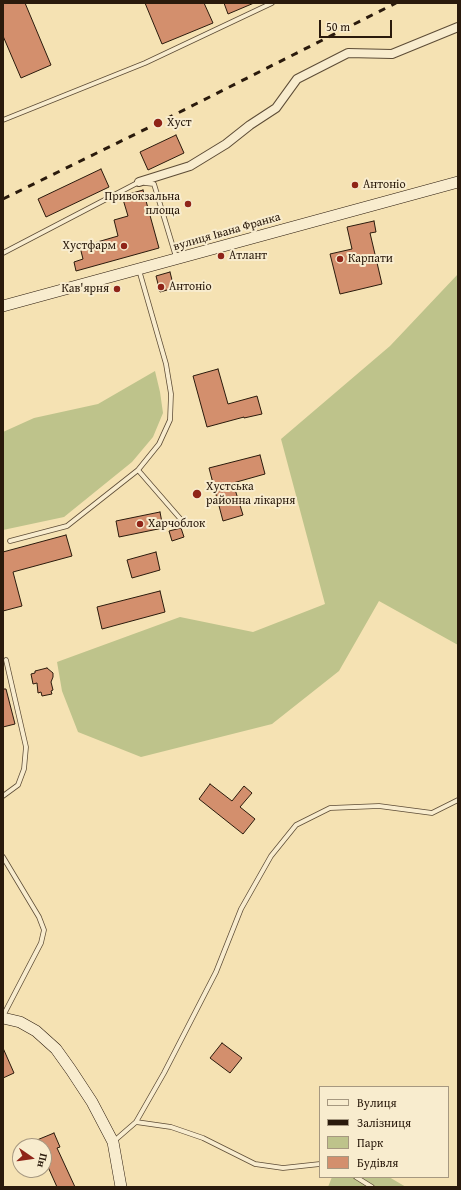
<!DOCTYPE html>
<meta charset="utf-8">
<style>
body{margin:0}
#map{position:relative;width:461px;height:1190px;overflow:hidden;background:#f5e2b3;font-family:"Gentium Book Plus",serif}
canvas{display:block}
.frame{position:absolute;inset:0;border:4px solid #2a1a0c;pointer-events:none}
.legend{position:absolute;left:319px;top:1086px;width:130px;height:92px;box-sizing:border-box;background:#f8ecce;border:1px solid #a69880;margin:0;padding:5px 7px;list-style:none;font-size:12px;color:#2a1a0c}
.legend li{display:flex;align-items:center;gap:8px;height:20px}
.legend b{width:20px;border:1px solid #a69880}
.north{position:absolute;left:12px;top:1138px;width:40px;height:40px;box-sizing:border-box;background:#f8ecce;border:1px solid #a69880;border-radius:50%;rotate:103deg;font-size:11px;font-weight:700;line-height:16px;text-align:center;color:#2a1a0c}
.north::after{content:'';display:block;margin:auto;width:14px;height:18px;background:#8f2418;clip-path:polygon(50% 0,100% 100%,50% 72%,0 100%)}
.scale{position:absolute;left:319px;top:20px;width:73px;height:18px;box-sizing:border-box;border:2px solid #2a1a0c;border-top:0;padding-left:5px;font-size:12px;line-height:14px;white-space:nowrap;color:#2a1a0c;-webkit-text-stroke:3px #f8ecce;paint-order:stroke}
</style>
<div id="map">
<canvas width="461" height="1190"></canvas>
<div class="frame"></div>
<ul class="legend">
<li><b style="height:5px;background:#f8ecce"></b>Вулиця</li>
<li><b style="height:5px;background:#2a1a0c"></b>Залізниця</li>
<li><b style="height:11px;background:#bec38b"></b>Парк</li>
<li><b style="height:11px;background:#d38f6d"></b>Будівля</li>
</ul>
<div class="north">Пн</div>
<div class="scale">50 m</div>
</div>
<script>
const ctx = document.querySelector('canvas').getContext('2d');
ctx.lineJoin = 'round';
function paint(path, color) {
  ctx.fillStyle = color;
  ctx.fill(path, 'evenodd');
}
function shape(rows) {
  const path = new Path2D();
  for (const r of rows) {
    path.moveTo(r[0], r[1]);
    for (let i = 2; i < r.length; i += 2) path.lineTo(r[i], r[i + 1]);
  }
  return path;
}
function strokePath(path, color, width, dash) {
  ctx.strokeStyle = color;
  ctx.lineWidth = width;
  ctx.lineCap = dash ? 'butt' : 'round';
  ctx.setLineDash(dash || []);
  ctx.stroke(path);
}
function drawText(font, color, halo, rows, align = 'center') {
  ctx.font = font + ' "Gentium Book Plus",serif';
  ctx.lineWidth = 4;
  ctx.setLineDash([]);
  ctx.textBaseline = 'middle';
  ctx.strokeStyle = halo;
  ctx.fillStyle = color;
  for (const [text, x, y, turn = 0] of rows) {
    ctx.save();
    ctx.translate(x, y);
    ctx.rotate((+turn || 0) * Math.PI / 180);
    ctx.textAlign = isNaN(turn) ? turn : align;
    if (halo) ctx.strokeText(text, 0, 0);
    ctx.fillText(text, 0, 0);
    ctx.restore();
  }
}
const green = shape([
 [458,274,458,645,379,601,339,671,272,724,141,757,78,732,62,691,57,662,180,617,253,632,325,604,281,439,390,346],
 [155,371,160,392,163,413,153,437,132,462,64,517,3,530,3,432,34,418,98,404],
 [332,1177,389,1177,406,1187,328,1187]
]);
const building = shape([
 [3,3,25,3,51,65,21,78,3,36,3,3],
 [145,3,204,3,213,23,162,44,145,3],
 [224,3,254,3,228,14,224,3],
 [176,135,184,153,148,170,140,152,176,135],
 [101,169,109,187,46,217,38,199,101,169],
 [143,190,159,248,76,271,74,262,83,259,80,247,118,236,114,220,128,216,122,196,143,190],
 [374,221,376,232,370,233,382,284,340,294,330,254,352,249,347,227,374,221],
 [170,272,174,288,160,292,156,276,170,272],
 [218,369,228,404,257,396,262,414,244,418,244,417,207,427,193,376,218,369],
 [260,455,265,474,233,483,243,515,223,521,209,468,260,455],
 [160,512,163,528,119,537,116,521,160,512],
 [181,528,184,537,172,541,169,531,181,528],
 [66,535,72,556,13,572,22,606,3,611,3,552,66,535],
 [156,552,160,570,132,578,127,560,156,552],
 [160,591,165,612,102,629,97,607,160,591],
 [47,668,53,673,53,677,51,682,53,690,51,691,52,694,42,696,41,692,38,693,37,683,33,684,31,674,35,673,35,671,47,668],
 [3,689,6,689,15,724,3,727,3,689],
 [210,784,232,801,244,786,252,793,240,807,255,819,243,834,199,799,210,784],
 [222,1043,242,1058,230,1073,210,1058,222,1043],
 [3,1048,14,1073,3,1078,3,1048],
 [54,1133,60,1147,57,1148,75,1187,57,1187,44,1158,44,1146,39,1146,37,1140,54,1133]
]);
const lane = shape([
 [3,120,145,63,272,3],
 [145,183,154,184,176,257],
 [3,253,139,182],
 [138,470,184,523],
 [10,541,67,526,138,470,159,444,170,420,171,394,166,364,139,270],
 [3,796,18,785,24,769,26,747,6,660],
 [3,857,39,917,44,930,41,943,3,1016],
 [136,1122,171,1127,203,1138,255,1164,283,1168,320,1164],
 [113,1142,136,1122,164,1073,216,972,241,909,271,856,296,825,330,808,379,806,432,813,458,800],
 [356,1177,372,1187]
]);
const street = shape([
 [139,182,190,166,226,144,250,125,276,108,297,79,348,53,392,54,458,27]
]);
const secondary = shape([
 [3,306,458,182],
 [3,1018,20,1022,36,1031,56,1049,71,1070,92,1102,113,1142,121,1187]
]);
const rail = shape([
 [3,199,158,123,396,3]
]);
const markers = [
 [158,123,5,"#8f2418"],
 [355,185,4,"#8f2418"],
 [188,204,4,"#8f2418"],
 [124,246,4,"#8f2418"],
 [221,256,4,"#8f2418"],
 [340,259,4,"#8f2418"],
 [161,287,4,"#8f2418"],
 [117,289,4,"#8f2418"],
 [197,494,5,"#8f2418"],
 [140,524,4,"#8f2418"]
];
const poiNames = [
 ["Хуст",167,123],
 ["Антонio",363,185],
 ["Привокзальна",180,197,"right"],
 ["площа",180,211,"right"],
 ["Хустфарм",116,246,"right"],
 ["Атлант",229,256],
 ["Карпати",348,259],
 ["Антоніо",169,287],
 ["Кав'ярня",109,289,"right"],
 ["Хустська",206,487],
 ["районна лікарня",206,501],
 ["Харчоблок",148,524]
];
const streetNames = [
 ["вулиця Івана Франка",227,232,-16]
];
paint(green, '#bec38b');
paint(building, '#d38f6d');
strokePath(building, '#2a1a0c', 1);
strokePath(lane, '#5d4c36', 5.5);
strokePath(street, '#5d4c36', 10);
strokePath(secondary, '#2a1a0c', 12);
strokePath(lane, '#f8ecce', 4);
strokePath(street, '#f8ecce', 8);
strokePath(secondary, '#f8ecce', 11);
strokePath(rail, '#2a1a0c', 3, [7, 7]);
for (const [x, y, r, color] of markers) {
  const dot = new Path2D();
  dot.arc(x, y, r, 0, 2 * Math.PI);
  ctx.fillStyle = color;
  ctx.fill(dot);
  strokePath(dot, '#f8ecce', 1.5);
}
drawText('12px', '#2a1a0c', '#f8ecce', poiNames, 'left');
drawText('12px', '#2a1a0c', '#f8ecce', streetNames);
</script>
